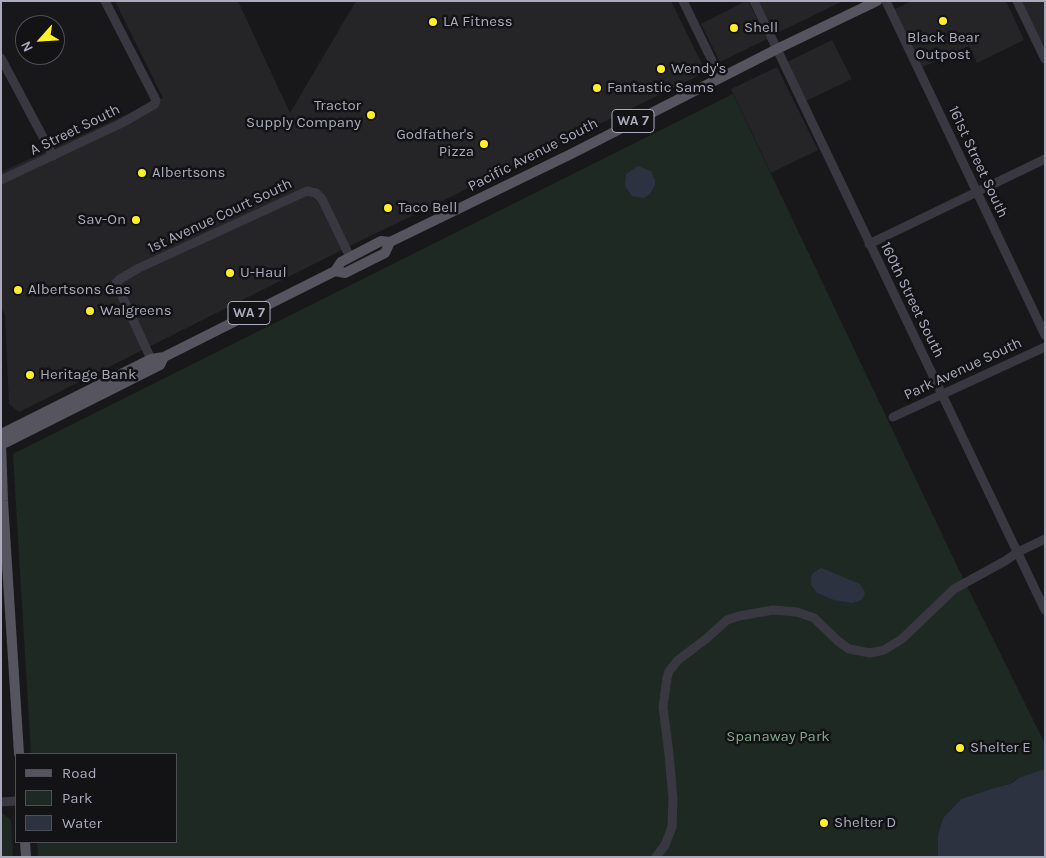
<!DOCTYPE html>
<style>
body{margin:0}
#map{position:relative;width:1046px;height:858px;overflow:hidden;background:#18181a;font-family:Karla,sans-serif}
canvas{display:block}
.frame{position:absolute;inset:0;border:2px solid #a9aabb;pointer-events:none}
.legend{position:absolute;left:15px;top:753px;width:162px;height:90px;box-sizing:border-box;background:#131315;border:1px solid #4f4f57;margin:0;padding:6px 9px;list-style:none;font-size:15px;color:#a9aabb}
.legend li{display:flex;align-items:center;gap:10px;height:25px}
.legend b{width:25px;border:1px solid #4f4f57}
.north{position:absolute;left:15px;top:15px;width:50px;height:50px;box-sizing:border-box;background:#131315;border:1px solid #4f4f57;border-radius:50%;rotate:244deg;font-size:14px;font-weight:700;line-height:20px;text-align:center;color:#a9aabb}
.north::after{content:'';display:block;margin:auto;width:18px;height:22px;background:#ffef2b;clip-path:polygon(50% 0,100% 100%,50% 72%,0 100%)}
</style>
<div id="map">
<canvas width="1046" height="858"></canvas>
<div class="frame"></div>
<ul class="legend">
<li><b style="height:6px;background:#55545f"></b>Road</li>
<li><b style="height:14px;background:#1f2923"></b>Park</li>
<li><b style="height:14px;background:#2c3240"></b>Water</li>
</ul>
<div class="north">N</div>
</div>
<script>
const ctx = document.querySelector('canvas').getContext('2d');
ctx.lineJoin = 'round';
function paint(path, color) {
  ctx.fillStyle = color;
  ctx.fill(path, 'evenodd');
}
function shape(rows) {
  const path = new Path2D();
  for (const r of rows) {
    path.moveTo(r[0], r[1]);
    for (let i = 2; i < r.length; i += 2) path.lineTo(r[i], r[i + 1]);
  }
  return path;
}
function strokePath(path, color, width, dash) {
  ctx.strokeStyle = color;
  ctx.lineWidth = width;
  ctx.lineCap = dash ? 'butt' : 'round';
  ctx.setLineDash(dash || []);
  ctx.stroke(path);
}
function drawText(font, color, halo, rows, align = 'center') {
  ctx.font = font + ' Karla,sans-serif';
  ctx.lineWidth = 5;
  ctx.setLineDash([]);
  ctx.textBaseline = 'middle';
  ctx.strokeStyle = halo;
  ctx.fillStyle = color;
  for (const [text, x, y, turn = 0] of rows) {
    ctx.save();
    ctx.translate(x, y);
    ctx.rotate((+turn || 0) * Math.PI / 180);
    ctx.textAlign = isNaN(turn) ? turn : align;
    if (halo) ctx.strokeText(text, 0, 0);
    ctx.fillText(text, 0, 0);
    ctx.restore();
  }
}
const built = shape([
 [115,1,238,1,290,113,356,1,671,1,706,72,354,244,19,412,9,404,5,315,1,307,1,172,163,98],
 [746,1,748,1,767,39,720,62,701,24],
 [759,1,843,1,775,34],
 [912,1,1006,1,1024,40,977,63,969,46,921,68,893,10],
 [1021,1,1045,1,1045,42,1042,43],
 [832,40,852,79,806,101,787,62],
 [777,67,818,150,771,173,731,89]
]);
const green = shape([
 [733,94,959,570,1045,744,1045,769,1014,781,1010,784,994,788,961,799,943,818,938,836,938,857,38,857,37,842,176,842,176,754,31,754,13,454],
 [1,812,11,820,13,857,1,857]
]);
const water = shape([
 [638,166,651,171,655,180,655,185,650,194,644,198,632,196,625,186,626,174],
 [821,568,860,584,865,592,864,596,861,600,852,603,834,600,817,593,811,585,811,577,813,573],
 [1045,769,1045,857,938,857,938,835,943,818,961,799,994,788,1010,784,1021,777]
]);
const minor = shape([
 [683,1,720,77],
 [754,1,1045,610],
 [886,1,1045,335],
 [1017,1,1045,59],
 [1,58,53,156],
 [1,180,122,123,155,104,156,100,105,1],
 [869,244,1045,159],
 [151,359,116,283,120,279,139,268,307,191,316,193,322,199,350,257],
 [893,417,1045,347],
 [1,802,16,801],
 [656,857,665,845,672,827,673,799,669,754,663,707,667,678,669,671,678,660,706,639,727,620,739,616,773,610,797,612,814,618,838,641,849,649,870,653,884,650,902,639,954,589,1005,561,1018,552,1045,539]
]);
const major = shape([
 [335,271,345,273,385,253,390,242],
 [1,434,151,359,164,357,335,271,341,262,381,241,390,242,571,154,777,49,877,1],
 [1,443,3,501,19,754],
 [1,445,160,365,164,357],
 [25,842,26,857]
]);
const markers = [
 [943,21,5,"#ffef2b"],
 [433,22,5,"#ffef2b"],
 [734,28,5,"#ffef2b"],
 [661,69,5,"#ffef2b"],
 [597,88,5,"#ffef2b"],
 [371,115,5,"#ffef2b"],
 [484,144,5,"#ffef2b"],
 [142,173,5,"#ffef2b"],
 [388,208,5,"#ffef2b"],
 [136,220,5,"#ffef2b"],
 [230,273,5,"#ffef2b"],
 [18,290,5,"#ffef2b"],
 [90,311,5,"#ffef2b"],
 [30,375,5,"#ffef2b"],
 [960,748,5,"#ffef2b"],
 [824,823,5,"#ffef2b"]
];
const shields = [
 [633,121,42],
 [249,313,42]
];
const shieldNames = [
 ["WA 7",633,121],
 ["WA 7",249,313]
];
const poiNames = [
 ["LA Fitness",443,22],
 ["Shell",744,28],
 ["Black Bear",943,38,"center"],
 ["Outpost",943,55,"center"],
 ["Wendy's",671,69],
 ["Fantastic Sams",607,88],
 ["Tractor",361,106,"right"],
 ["Supply Company",361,123,"right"],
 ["Godfather's",474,135,"right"],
 ["Pizza",474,152,"right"],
 ["Albertsons",152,173],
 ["Taco Bell",398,208],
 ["Sav-On",126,220,"right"],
 ["U-Haul",240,273],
 ["Albertsons Gas",28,290],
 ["Walgreens",100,311],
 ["Heritage Bank",40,375],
 ["Shelter E",970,748],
 ["Shelter D",834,823]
];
const streetNames = [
 ["A Street South",75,130,-26],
 ["Pacific Avenue South",533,155,-27],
 ["161st Street South",978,162,65],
 ["1st Avenue Court South",220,216,-25],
 ["160th Street South",912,300,64],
 ["Park Avenue South",963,369,-25]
];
const parkNames = [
 ["Spanaway Park",778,737]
];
paint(built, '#252427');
paint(green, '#1f2923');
paint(water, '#2c3240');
strokePath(minor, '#393840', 9);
strokePath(major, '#55545f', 10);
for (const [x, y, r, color] of markers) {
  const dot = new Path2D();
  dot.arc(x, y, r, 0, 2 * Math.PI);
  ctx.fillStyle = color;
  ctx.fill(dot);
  strokePath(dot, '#131315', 2);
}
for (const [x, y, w] of shields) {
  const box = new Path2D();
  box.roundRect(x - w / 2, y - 11.5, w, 23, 4);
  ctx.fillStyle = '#131315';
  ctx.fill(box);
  strokePath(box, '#a9aabb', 1);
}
drawText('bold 14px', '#a9aabb', null, shieldNames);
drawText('15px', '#a9aabb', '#131315', poiNames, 'left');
drawText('15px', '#a9aabb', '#131315', streetNames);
drawText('15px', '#7ea88c', '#131315', parkNames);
</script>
